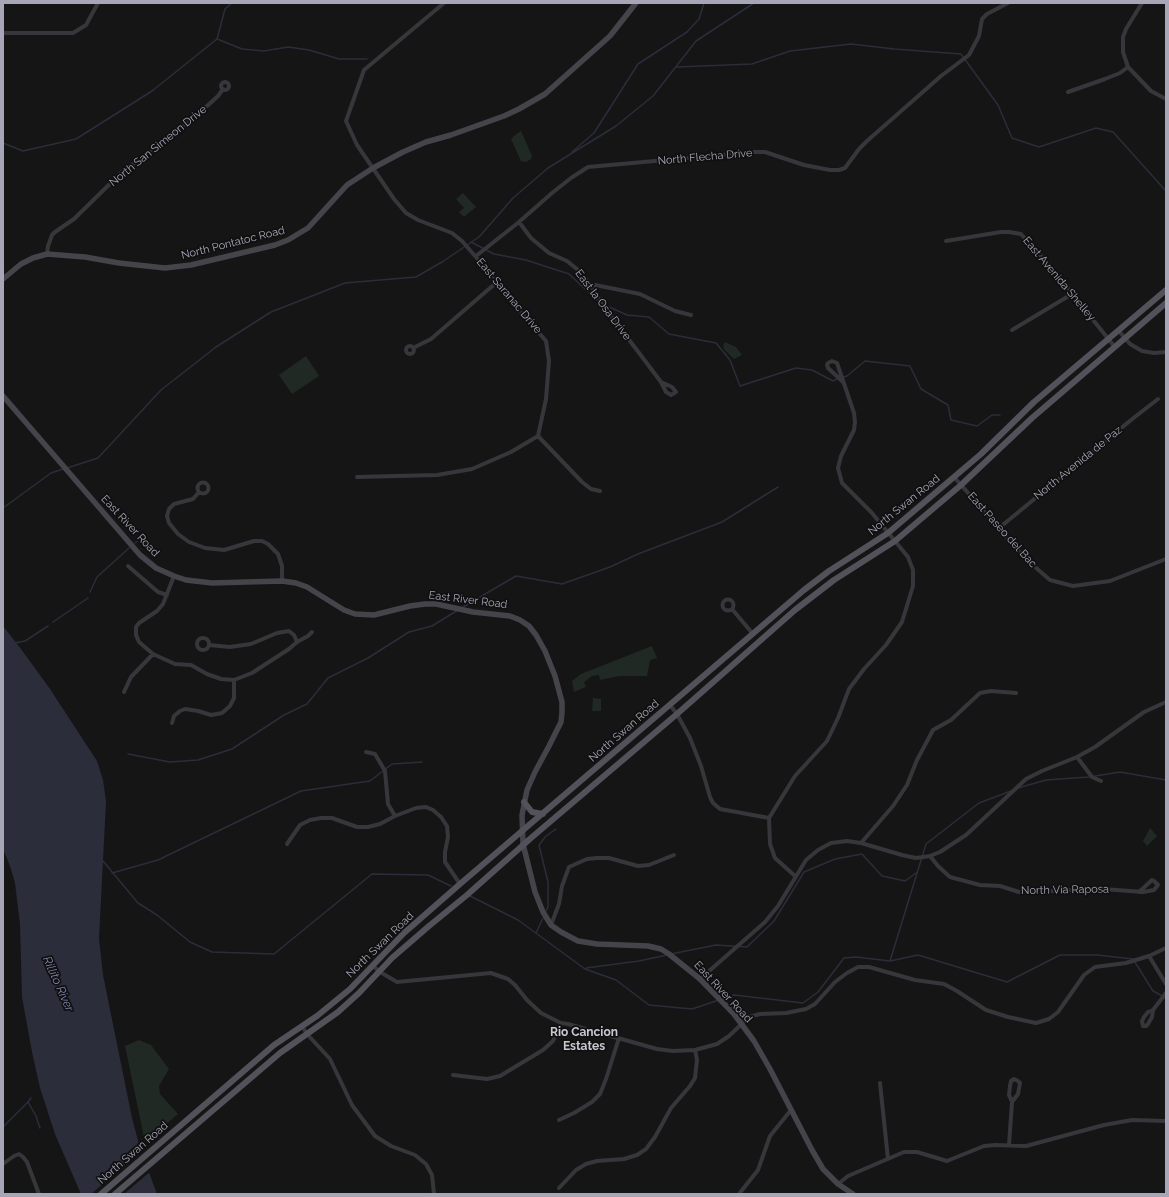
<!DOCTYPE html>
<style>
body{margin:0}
#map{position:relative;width:1169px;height:1197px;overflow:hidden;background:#151516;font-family:Raleway,sans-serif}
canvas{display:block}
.frame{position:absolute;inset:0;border:4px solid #a7a6b6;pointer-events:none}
</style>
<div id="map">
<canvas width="1169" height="1197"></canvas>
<div class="frame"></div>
</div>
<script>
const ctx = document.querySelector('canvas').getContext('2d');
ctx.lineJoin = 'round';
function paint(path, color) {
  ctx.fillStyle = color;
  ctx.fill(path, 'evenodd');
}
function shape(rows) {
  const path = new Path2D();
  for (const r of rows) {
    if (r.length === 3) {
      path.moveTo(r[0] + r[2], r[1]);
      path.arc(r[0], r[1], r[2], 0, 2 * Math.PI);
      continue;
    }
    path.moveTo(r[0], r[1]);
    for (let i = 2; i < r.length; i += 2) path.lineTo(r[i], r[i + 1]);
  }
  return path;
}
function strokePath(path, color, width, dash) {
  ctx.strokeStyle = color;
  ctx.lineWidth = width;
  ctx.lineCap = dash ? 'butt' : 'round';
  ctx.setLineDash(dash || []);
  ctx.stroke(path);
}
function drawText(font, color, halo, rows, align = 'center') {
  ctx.font = font + ' Raleway,sans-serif';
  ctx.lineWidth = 3.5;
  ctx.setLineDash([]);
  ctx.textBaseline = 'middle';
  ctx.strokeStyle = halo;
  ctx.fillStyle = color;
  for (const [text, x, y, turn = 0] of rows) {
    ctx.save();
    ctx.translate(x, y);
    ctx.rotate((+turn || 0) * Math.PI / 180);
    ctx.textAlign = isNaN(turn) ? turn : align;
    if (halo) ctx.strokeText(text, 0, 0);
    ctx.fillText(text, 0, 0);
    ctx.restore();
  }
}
const green = shape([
 [521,131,532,156,531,159,526,162,521,161,511,139,514,136],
 [463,193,476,207,464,217,459,212,464,208,456,199],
 [725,342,736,347,742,355,734,359,724,349,723,345],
 [306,356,319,376,292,394,279,375],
 [652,646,657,658,650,660,647,676,619,676,600,680,599,675,592,676,584,682,586,687,574,692,572,681,581,674],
 [593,698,601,699,601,711,592,711],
 [1150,828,1157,836,1147,846,1143,841],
 [139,1040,151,1045,169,1069,159,1086,160,1094,178,1114,145,1142,125,1046]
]);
const water = shape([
 [3,626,21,649,50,689,97,761,103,780,106,801,99,939,103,975,132,1118,140,1148,157,1194,81,1194,55,1134,40,1088,32,1052,22,997,20,924,15,883,10,866,3,849]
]);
const pier = shape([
 [143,1149,151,1171,124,1194,91,1194]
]);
const stream = shape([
 [217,39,242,49,264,51,288,47,309,50,339,59,367,59],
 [676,67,752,64,790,51,851,44,894,49,961,54,998,105,1012,138,1039,147,1096,128,1113,132,1166,191],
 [3,143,23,151,76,139,152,91,217,39,225,9,232,3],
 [572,152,594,133,638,64,687,32,699,19,704,3],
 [471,242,494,254,526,260,569,274,598,301],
 [605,305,627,315,649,317,669,334,716,343,730,360,740,386,796,368,812,370,833,381,837,379],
 [843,377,847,376,865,361,910,366,921,389,948,405,951,420,977,426,992,415,1000,415],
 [67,468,98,458,161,390,216,347,271,312,345,283,416,277,442,262,479,237,513,198,548,168,616,126,653,96,696,41,754,3],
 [3,508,51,473,63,469],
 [135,543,145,535],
 [90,592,97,577,129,548],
 [463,607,516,576,562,584,610,567,638,554,722,522,778,487],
 [53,622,88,598],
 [14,643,25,641,48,626],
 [128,754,170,762,198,760,232,749,284,715,307,704,328,678,368,658,409,632,432,626,458,610],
 [1018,788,1046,780,1089,777,1120,772,1166,780],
 [103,861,138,903,157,915,190,942,212,952,274,954,372,874,428,875,451,886],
 [112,873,158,860,301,791,370,781,392,764,422,762],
 [470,896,518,920,585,969,616,980,649,1005,692,1009,719,1000],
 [546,911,548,907,548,882,539,845,546,836,556,829],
 [536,933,543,918],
 [671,954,716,945,747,947,774,921,804,872,835,859,862,854,882,876,905,881,916,873],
 [890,961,918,955,1007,982,1060,955,1097,955,1133,959,1153,991,1166,998],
 [586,968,639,961,667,955],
 [722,999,734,995,803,1003,818,992,844,958,856,957,890,961,926,844,979,803,1011,791],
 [31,1098,28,1102,36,1116,40,1128],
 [3,1127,28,1102]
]);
const street = shape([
 [444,3,364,70,346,121,357,145,394,199,406,213,418,220,452,233,462,241,496,280,516,307,546,341,549,361,546,399,538,436,582,482,591,489,600,491],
 [1142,3,1126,29,1123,37,1123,52,1128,67,1151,91,1166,99],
 [3,33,73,33,86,25,98,3],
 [225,86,4],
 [1068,92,1105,79,1120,73,1128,67],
 [519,222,531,238,549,253,567,261,578,270,590,284,602,304,661,382,666,392,671,395,676,392,672,387,661,382],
 [946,241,1001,232,1009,232,1021,234,1049,265,1114,346],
 [47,254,48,246,52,235,55,232,74,219,125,169,148,155,153,149,165,141,195,117,218,96,223,89],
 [476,256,519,222,552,193,571,178,588,167,755,152,765,152,804,165,830,170,839,170,845,168,859,149,867,141,941,76,969,55,979,36,982,19,987,14,1008,3],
 [590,284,640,294,675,311,691,315],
 [1012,330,1072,294],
 [1118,330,1130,344,1142,351,1154,353,1166,352],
 [410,350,4],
 [413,348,431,339,497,282],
 [357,477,437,475,472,469,511,452,538,436],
 [954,477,1027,560,1050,580,1073,586,1110,581,1166,559],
 [203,488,5.5],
 [199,492,193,499,174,504,169,509,167,516,169,523,178,534,189,542,205,548,224,550,254,541,262,541,268,544,278,554,282,566,282,581],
 [999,528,1131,420,1158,399],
 [128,566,158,592,167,595],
 [174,576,163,604,157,611,139,623,136,627,136,635,139,642,153,654,175,664,191,665,207,674,221,679,234,680,252,673,289,649,297,642,294,635,289,631,277,633,251,644,230,647,209,645],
 [728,605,5.5],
 [732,609,753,634],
 [203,644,6],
 [297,642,308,636,312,632],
 [124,692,131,677,153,654],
 [670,705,677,714,690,738,701,766,710,797,713,803,720,809,769,818],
 [172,723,174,716,180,711,185,709,198,711,211,715,222,713,230,706,234,698,234,680],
 [366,752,375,754,385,771,388,804,395,816],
 [1077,757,1092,777,1101,781],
 [861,843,893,806,907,785,917,760,933,730,951,720,980,693,991,691,1016,693],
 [287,844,300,825,310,820,321,818,332,818,357,827,368,827,380,824,395,816,416,808,426,807,433,810,441,817,447,826,448,837,445,852,445,862,460,884],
 [930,856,938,866,950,877,980,885,1000,886,1019,892,1103,889,1143,892,1154,890,1158,885,1154,881,1152,880,1139,892],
 [795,876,775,858,770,844,769,818,795,776,827,741,838,718,849,689,864,669,886,645,902,622,913,586,913,570,908,557,872,513,842,483,838,468,841,456,854,430,855,422,854,413,837,363,832,361,828,363,827,365,828,368,843,382],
 [551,925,559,904,562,886,569,867,587,859,597,858,609,858,638,866,649,865,674,855],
 [1149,956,1166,984],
 [372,965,380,972,397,982,491,973,508,979,515,985,527,1000,541,1013,561,1023,568,1024,657,1049,673,1051,695,1050,717,1044,729,1036,749,1017,760,1014,786,1013,806,1009,815,1004,835,982,847,973,858,967,869,967,915,980,944,984,957,991,986,1010,1008,1017,1036,1023,1049,1019,1058,1012,1084,975,1095,967,1126,963,1149,956,1166,948],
 [700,979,765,922,778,906,806,860,818,850,831,843,847,841,861,843,902,855,916,858,930,856,940,852,966,835,1026,779,1042,771,1077,757,1095,747,1144,712,1166,702],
 [1153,1010,1152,1017,1148,1024,1146,1026,1143,1026,1142,1021,1144,1017,1148,1012,1153,1010,1166,993],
 [302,1026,307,1034,330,1059,352,1105,375,1136,391,1146,415,1155,426,1164,432,1175,434,1194],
 [453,1075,487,1079,500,1076,543,1050,553,1041,561,1023],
 [880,1083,888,1159],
 [559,1120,574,1113,592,1102,600,1094,606,1079,619,1038],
 [1009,1145,1012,1102,1018,1094,1020,1083,1018,1081,1014,1079,1011,1081,1010,1086,1009,1095,1012,1102],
 [3,1164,14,1156,19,1154,23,1157,27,1162,39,1194],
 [838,1184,848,1176,904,1152,917,1152,947,1161,984,1146,995,1145,1026,1146,1104,1125,1132,1120,1166,1121],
 [559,1188,576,1170,586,1164,597,1161,624,1159,637,1155,646,1149,655,1137,671,1108,690,1086,695,1078,697,1060,695,1050],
 [739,1194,758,1170,770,1136,791,1110]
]);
const secondary = shape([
 [3,279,21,264,33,258,47,254,85,257,119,263,165,268,191,265,275,245,288,240,308,228,347,185,373,168,403,152,426,142,451,135,504,116,519,109,545,94,610,36,636,3],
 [3,396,140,555,156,568,174,576,186,580,212,583,282,581,296,583,307,587,344,610,355,614,374,615,410,606,425,604,436,604,473,612,510,616,520,620,529,626,536,635,545,651,555,676,562,702,562,713,561,722,549,746,535,772,527,790,522,815,523,844,535,892,543,912,551,925,561,932,578,941,597,944,648,946,661,949,669,954,700,979,734,1014,754,1041,770,1069,812,1150,823,1169,838,1184,853,1194]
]);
const primary = shape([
 [524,802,532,812,543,814],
 [101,1194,274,1045,317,1016,350,989,404,933,460,884,804,590,829,571,888,533,954,477,981,454,1034,402,1166,290],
 [115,1194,280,1053,338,1012,359,993,392,958,429,926,467,895,531,838,677,714,795,610,834,580,895,541,961,485,1032,418,1166,303]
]);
const streetNames = [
 ["North San Simeon Drive",158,146,-39],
 ["North Flecha Drive",705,157,-5],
 ["North Pontatoc Road",233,243,-14],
 ["East Avenida Shelley",1059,279,50],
 ["East Saranac Drive",509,296,50],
 ["East la Osa Drive",603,305,53],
 ["North Avenida de Paz",1078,463,-39],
 ["North Swan Road",904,505,-39],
 ["East River Road",130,526,47],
 ["East Paseo del Bac",1002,530,48],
 ["East River Road",468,600,7],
 ["North Swan Road",624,731,-41],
 ["North Via Raposa",1065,890,-1],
 ["North Swan Road",380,945,-44],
 ["East River Road",723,992,47],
 ["North Swan Road",133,1153,-41]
];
const waterNames = [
 ["Rillito River",58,984,66]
];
const neighbourhoodNames = [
 ["Rio Cancion",584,1032],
 ["Estates",584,1046]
];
paint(green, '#212925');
paint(water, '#2b2e3a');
paint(pier, '#151516');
strokePath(stream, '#2b2e3a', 1.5);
strokePath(street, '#37363b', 4);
strokePath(secondary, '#45444b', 5.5);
strokePath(primary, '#53525a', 6);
drawText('11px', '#a7a6b6', '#101011', streetNames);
drawText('italic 12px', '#7e86b1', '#101011', waterNames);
drawText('bold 12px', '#c9c7d2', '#101011', neighbourhoodNames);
</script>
